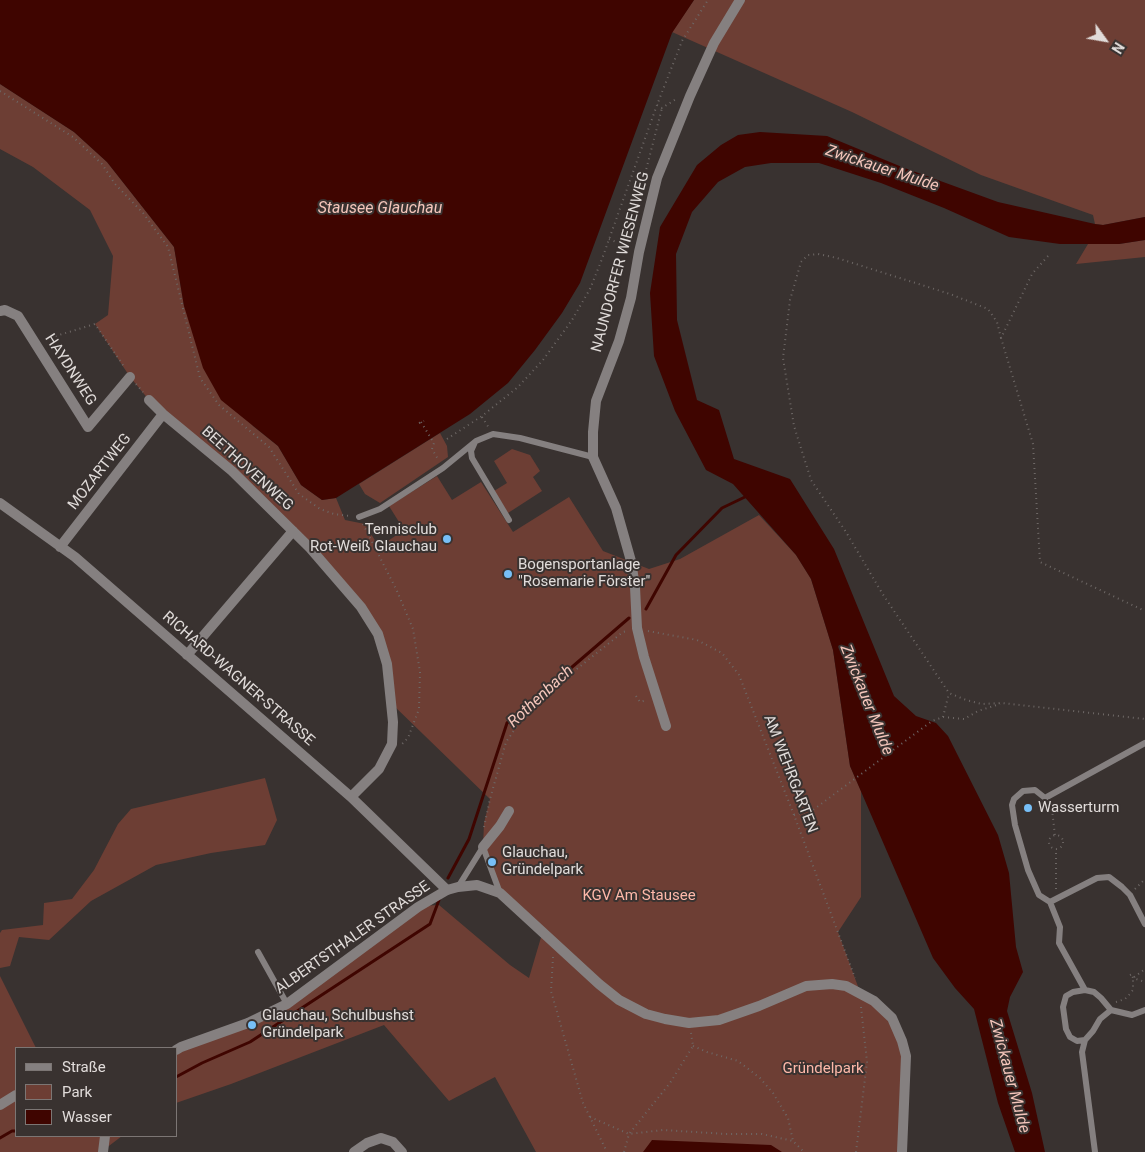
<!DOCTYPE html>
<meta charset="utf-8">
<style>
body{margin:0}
#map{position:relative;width:1145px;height:1152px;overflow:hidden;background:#393230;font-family:Roboto,sans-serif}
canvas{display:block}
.legend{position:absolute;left:15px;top:1047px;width:162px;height:90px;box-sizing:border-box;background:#393230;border:1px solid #7c7674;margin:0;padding:6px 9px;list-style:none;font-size:15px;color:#e1dcda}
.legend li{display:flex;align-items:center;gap:10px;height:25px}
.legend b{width:25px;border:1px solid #7c7674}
.north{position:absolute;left:1080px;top:15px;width:50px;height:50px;-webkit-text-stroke:4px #393230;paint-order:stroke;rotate:122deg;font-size:14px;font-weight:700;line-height:20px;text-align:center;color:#e1dcda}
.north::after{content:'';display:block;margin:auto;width:18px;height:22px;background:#e1dcda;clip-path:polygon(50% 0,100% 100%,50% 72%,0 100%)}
</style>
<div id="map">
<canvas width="1145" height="1152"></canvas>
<ul class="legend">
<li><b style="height:6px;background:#858080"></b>Straße</li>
<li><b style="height:14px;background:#6d3e34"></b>Park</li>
<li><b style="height:14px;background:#3f0500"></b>Wasser</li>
</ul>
<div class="north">N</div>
</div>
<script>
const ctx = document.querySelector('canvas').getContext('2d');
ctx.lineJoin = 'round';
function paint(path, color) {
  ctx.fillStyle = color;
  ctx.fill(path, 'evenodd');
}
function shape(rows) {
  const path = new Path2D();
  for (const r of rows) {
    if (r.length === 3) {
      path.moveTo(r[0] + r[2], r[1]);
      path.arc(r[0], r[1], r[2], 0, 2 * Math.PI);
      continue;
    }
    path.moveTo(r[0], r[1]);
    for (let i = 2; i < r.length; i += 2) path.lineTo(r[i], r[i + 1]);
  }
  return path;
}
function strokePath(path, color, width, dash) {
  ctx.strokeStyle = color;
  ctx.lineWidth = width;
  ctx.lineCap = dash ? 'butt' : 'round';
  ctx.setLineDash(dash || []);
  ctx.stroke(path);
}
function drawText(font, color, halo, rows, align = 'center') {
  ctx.font = font + ' Roboto,sans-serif';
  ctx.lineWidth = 4;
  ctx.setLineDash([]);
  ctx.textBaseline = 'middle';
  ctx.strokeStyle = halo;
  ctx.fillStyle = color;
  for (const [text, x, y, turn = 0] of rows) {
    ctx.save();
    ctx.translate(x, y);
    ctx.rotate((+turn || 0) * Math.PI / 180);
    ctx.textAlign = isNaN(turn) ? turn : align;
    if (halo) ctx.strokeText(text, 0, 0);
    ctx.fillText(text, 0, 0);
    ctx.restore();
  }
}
const green = shape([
 [694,0,1145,0,1145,217,1103,225,1095,224,1093,215,981,175,852,112,672,32],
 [0,84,74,132,107,162,174,247,184,306,253,426,278,446,301,485,322,500,336,498,345,520,365,524,379,547,404,530,389,506,437,476,452,500,481,482,513,532,569,497,603,551,649,569,680,559,759,515,796,555,811,579,833,650,850,766,861,791,861,897,838,932,860,992,874,1001,902,1041,902,1152,536,1152,495,1077,449,1101,384,1025,231,1084,176,1103,176,1050,263,1016,421,906,439,905,510,965,529,978,542,934,500,893,483,847,484,823,490,799,392,704,378,634,310,548,149,400,130,377,95,324,108,315,113,256,90,210,33,167,0,149],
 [1145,240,1145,257,1076,264,1088,244,1119,244],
 [440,433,447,446,448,457,380,503,365,494,359,484],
 [512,449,530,455,540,471,533,477,542,491,508,513,494,491,507,483,494,461],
 [265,778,277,820,265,845,211,853,156,865,91,901,49,940,19,937,10,966,0,968,0,933,2,930,43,925,44,903,72,899,94,870,118,824,131,809],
 [0,976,36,1048,16,1048,16,1136,122,1136,101,1152,0,1152]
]);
const water = shape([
 [0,0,694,0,672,33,580,283,562,313,535,350,508,383,470,414,336,498,322,500,301,485,278,446,221,400,203,368,184,306,174,247,107,162,74,132,0,84],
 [760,132,827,136,902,167,998,202,1095,224,1103,225,1145,217,1145,240,1119,244,1060,244,1009,237,944,208,881,183,819,163,771,163,745,167,718,182,692,212,676,254,677,320,697,400,719,410,734,459,790,479,834,549,894,696,916,716,936,723,948,736,998,835,1009,873,1016,947,1023,972,1010,997,1007,1011,1032,1093,1045,1152,1015,1152,998,1103,974,1009,955,988,933,958,850,766,833,650,811,579,796,555,733,484,706,470,675,411,654,356,650,293,660,227,697,165,721,145,738,135],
 [652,1140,771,1145,782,1152,643,1152]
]);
const stream = shape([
 [646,609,676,555,722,508,747,496],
 [448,878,469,839,507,723,629,618],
 [176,1077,202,1063,250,1042,430,924,439,900],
 [0,1138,12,1131,16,1131]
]);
const path = shape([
 [0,91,73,137,102,164,115,184,143,213,168,247,200,378,219,405,269,447,299,494,320,509,334,514,350,516],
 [657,105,662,108,676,99],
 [638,212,636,209,662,108],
 [609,239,630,248],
 [1048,256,1032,274,1001,338,1033,444,1040,562,1145,611],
 [1001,338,997,322,988,309,950,294,837,258,818,254,808,255,801,262,790,300,783,358,794,426,811,480,846,532,882,593,949,693,966,700,982,704,1002,703,1145,719],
 [46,339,95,324,125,368],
 [136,384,143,392],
 [482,417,489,428],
 [421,422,434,443,432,449,439,461],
 [419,423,424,421],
 [447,439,482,416,518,387,543,360,572,320,590,289,602,259,657,105,682,41,708,0],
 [363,524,397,591,413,629,420,672,419,709,408,738,402,744],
 [648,631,697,640,722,653,739,675,794,815,855,978],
 [636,696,640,702,647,700],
 [943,717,949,693],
 [1052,809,1055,836],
 [794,815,813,810,932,721,943,717,964,719,978,711,1000,704],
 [484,827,490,799,506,742,517,726,568,676,623,632,627,631],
 [1056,842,7],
 [1056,889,1056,849],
 [1135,889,1145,879],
 [553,957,551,991,583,1103,607,1152],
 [1130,975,1132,974,1133,978,1145,982],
 [1116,1002,1125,999,1129,995,1133,990,1133,978,1145,969],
 [693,1046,707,1052,738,1061,760,1078,773,1093,788,1118,793,1141,804,1152],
 [590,1117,629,1134,663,1130,726,1134,762,1134,793,1141],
 [624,1152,629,1134,670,1083,693,1046,691,1033],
 [856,1152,867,1062,861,1007]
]);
const service = shape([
 [475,442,471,451,472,458,509,520],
 [359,517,380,509,443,468,476,441,493,434,520,438,593,457],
 [1145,743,1045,798,1035,790,1023,791,1014,799,1012,805,1015,825,1028,870,1039,895,1050,902,1097,878,1109,877,1122,887,1130,895,1145,924],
 [483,847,500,893],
 [458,887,483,847],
 [1050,902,1060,927,1059,943,1085,990],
 [258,952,287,1004],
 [1111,1010,1100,1019,1093,1031,1085,1040,1077,1041,1070,1037,1066,1029,1063,1007,1066,996,1073,992,1085,990,1094,992,1101,998,1111,1010,1132,1015,1145,1010],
 [1085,1040,1082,1052,1095,1152]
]);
const minor = shape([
 [0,311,5,310,18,316,88,427,130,377],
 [149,400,163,414,232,471,310,548,361,607,378,634,387,664,393,722,392,744,379,769,351,797],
 [0,503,75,557,351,797,447,890],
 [60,547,163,414],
 [187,655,293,531],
 [666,726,644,657,637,628,635,587,631,561,616,508,593,457,593,432,596,401,619,341,631,298,639,252,657,178,690,96,714,43,740,0],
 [483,847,500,826,509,811],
 [354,1152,367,1143,381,1138,393,1142,402,1152]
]);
const tertiary = shape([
 [176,1050,181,1047,248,1023,287,1004,418,907,447,890,458,887,477,885,500,893,599,984,619,1000,646,1014,665,1019,689,1023,719,1020,759,1006,806,986,832,984,846,986,874,1001,892,1018,902,1041,906,1056,902,1152],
 [0,1105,16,1095],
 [103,1152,105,1136]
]);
const markers = [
 [447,539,5,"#77bff7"],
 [508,574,5,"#77bff7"],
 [1028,808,5,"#77bff7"],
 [492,862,5,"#77bff7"],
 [252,1025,5,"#77bff7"]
];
const streetNames = [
 ["NAUNDORFER WIESENWEG",621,262,-75],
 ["HAYDNWEG",70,370,57],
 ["BEETHOVENWEG",247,469,42],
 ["MOZARTWEG",100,472,-52],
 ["RICHARD-WAGNER-STRASSE",238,679,41],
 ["AM WEHRGARTEN",790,774,69],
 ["ALBERTSTHALER STRASSE",353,938,-35]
];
const poiNames = [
 ["Tennisclub",437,530,"right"],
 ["Rot-Weiß Glauchau",437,547,"right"],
 ["Bogensportanlage",518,565],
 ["\"Rosemarie Förster\"",518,582],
 ["Wasserturm",1038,808],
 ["Glauchau,",502,853],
 ["Gründelpark",502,870],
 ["Glauchau, Schulbushst",262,1016],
 ["Gründelpark",262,1033]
];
const parkNames = [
 ["KGV Am Stausee",639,896],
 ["Gründelpark",823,1069]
];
const waterNames = [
 ["Zwickauer Mulde",882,169,18],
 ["Stausee Glauchau",380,209],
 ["Rothenbach",541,697,-43],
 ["Zwickauer Mulde",866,700,68],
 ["Zwickauer Mulde",1009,1076,75]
];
paint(green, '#6d3e34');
paint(water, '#3f0500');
strokePath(stream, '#3f0500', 3);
strokePath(path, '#6e6866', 2, [1, 4]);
strokePath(service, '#858080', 6);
strokePath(minor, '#858080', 10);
strokePath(tertiary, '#858080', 10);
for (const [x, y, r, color] of markers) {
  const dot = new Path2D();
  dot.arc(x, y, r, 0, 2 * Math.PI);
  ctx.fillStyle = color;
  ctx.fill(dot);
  strokePath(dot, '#393230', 2);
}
drawText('15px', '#e1dcda', '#393230', streetNames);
drawText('15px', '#e1dcda', '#393230', poiNames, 'left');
drawText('15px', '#feb8a9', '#393230', parkNames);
drawText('italic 16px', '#f5c6bb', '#393230', waterNames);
</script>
